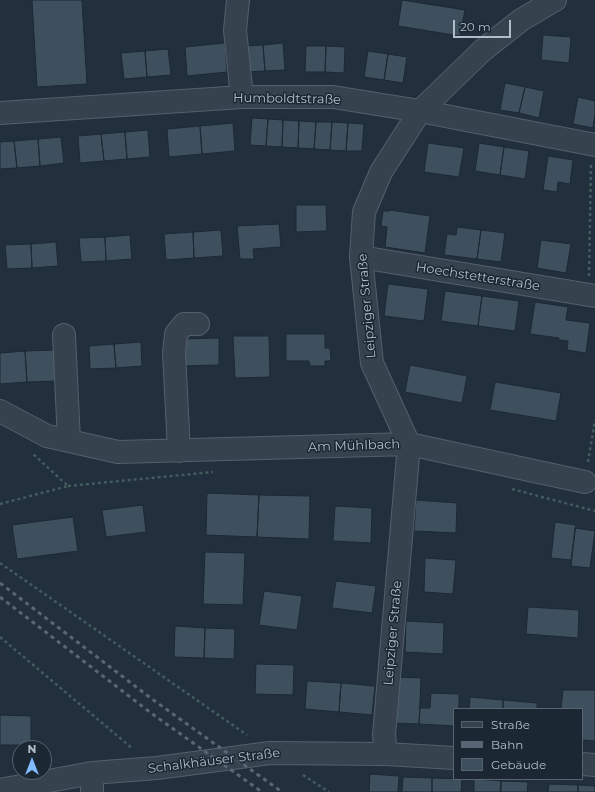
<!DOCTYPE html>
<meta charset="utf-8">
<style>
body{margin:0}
#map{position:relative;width:595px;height:792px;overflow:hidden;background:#22303e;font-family:Montserrat,sans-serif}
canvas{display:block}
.legend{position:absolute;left:453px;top:708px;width:130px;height:72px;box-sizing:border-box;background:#1b2733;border:1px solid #57636f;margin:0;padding:5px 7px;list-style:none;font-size:12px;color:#b2bdca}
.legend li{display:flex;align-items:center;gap:8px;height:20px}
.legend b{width:20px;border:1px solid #57636f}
.north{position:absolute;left:12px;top:740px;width:40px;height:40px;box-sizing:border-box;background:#1b2733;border:1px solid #57636f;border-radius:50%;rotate:0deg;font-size:11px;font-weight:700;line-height:16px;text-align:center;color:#b2bdca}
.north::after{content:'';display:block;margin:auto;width:14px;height:18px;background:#82bbfe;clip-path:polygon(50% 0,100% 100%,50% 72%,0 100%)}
.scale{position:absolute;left:453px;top:20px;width:58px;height:18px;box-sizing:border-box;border:2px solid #b2bdca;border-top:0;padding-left:5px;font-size:12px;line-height:14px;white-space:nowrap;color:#b2bdca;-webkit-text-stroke:3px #1b2733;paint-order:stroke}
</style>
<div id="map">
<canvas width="595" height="792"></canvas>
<ul class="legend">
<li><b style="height:5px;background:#36424e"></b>Straße</li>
<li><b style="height:5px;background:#586676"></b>Bahn</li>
<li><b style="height:11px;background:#3e4f5e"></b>Gebäude</li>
</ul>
<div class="north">N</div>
<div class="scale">20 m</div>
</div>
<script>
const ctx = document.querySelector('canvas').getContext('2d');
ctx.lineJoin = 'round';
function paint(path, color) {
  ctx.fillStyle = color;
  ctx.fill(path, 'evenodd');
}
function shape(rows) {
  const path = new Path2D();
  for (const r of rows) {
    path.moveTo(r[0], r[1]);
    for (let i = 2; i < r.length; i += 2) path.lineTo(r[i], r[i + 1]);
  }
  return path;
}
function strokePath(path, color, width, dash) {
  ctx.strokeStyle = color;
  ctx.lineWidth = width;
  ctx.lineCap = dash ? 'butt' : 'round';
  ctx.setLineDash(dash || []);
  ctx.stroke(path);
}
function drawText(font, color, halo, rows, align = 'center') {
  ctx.font = font + ' Montserrat,sans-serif';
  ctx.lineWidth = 3;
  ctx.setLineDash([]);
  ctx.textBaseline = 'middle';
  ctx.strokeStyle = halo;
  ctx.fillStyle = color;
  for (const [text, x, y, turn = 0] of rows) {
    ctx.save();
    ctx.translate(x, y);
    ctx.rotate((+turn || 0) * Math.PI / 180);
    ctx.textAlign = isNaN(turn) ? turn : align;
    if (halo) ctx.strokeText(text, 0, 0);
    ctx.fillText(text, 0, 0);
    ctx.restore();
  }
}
const building = shape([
 [32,0,82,0,87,84,37,87,32,0],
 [402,0,465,10,460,36,398,26,402,0],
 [543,35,571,37,569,63,541,60,543,35],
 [225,43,227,72,187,76,185,47,225,43],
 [283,43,285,70,265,71,263,45,283,43],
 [263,45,265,71,245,72,244,46,263,45],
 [306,46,326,46,325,72,305,72,306,46],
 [326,46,345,47,344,73,325,72,326,46],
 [168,49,171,75,147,77,145,51,168,49],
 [145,51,147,77,124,79,121,53,145,51],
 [368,51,388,54,384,80,364,77,368,51],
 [388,54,407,57,403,83,384,80,388,54],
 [505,83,525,87,519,113,500,110,505,83],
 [525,87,544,91,539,118,519,113,525,87],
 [578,97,595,101,595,116,593,128,573,124,578,97],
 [595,116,595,128,593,128,595,116],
 [252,118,268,119,266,146,250,145,252,118],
 [268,119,283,120,282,147,266,146,268,119],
 [283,120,299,121,298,148,282,147,283,120],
 [299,121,316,122,314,149,298,148,299,121],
 [316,122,332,122,330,150,314,149,316,122],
 [332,122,348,123,346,151,330,150,332,122],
 [233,123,235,151,202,154,200,126,233,123],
 [348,123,364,124,362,151,346,151,348,123],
 [200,126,202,154,169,157,167,129,200,126],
 [148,130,150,157,127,159,125,132,148,130],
 [125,132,127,159,104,161,101,134,125,132],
 [101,134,104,161,80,163,78,136,101,134],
 [61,137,64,163,40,166,38,139,61,137],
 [38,139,40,166,17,168,14,141,38,139],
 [14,141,17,168,0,169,0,142,14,141],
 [428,143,464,148,459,177,424,172,428,143],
 [479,143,504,147,500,175,475,171,479,143],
 [504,147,529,151,525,179,500,175,504,147],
 [548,156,573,160,570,184,558,182,557,192,543,190,548,156],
 [296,205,326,205,327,231,296,232,296,205],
 [390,210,430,216,425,253,385,247,387,227,381,226,383,211,389,211,390,210],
 [279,224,281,247,253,249,254,259,240,259,237,226,279,224],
 [457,227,481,230,477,259,444,255,447,234,456,235,457,227],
 [221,230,223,256,194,258,193,232,221,230],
 [481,230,505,233,501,262,477,259,481,230],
 [193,232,194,258,166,260,164,234,193,232],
 [130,235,132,259,106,261,105,237,130,235],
 [105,237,106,261,81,262,79,238,105,237],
 [541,240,571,244,566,273,537,268,541,240],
 [56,242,58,266,32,268,31,244,56,242],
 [31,244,32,268,7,269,5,245,31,244],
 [388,284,428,289,424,321,384,316,388,284],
 [445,291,482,296,478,326,441,321,445,291],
 [482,296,519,301,515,331,478,326,482,296],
 [535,302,568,307,566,320,590,323,586,353,567,350,568,341,559,340,559,338,530,334,535,302],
 [286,334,325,334,325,348,330,348,331,361,325,361,325,366,310,366,309,361,286,361,286,334],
 [233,336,269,336,270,377,235,378,233,336],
 [219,338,219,365,181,366,180,339,219,338],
 [141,342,142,366,116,368,114,344,141,342],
 [114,344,116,368,90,369,89,346,114,344],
 [55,350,57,381,27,382,25,351,55,350],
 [25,351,27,382,0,384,0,353,25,351],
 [410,365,467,376,462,403,405,392,410,365],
 [495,382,561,393,556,421,490,410,495,382],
 [207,493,259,495,257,537,206,535,207,493],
 [259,495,310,496,309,539,257,537,259,495],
 [416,500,457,503,456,533,414,531,416,500],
 [143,505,146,532,106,537,102,510,143,505],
 [335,506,372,508,371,543,333,541,335,506],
 [73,517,78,551,17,559,12,525,73,517],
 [555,522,576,525,571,560,551,558,555,522],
 [575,528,595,531,590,568,571,566,575,528],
 [205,552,245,553,243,605,203,604,205,552],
 [425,558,456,560,453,594,424,592,425,558],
 [336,581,376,586,372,613,332,608,336,581],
 [264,591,302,596,297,630,259,625,264,591],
 [528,607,579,610,578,638,526,634,528,607],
 [406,621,444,623,443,654,405,652,406,621],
 [175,626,205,628,204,658,174,657,175,626],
 [205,628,235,629,234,659,204,658,205,628],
 [256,664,294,665,293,695,255,694,256,664],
 [396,677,421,678,419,724,394,723,396,677],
 [307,681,341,683,339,712,305,709,307,681],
 [341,683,375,686,372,715,339,712,341,683],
 [563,690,595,690,595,741,582,740,582,709,561,709,563,690],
 [431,693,459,694,459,709,454,709,454,726,419,724,420,708,430,708,431,693],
 [470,697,503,700,503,709,469,709,470,697],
 [503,700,537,703,537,709,503,709,503,700],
 [0,715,31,716,31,745,0,745,0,715],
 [370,774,399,776,398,792,369,792,370,774],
 [403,777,432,778,432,792,402,792,403,777],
 [432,778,462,779,461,792,432,792,432,778],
 [474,779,501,781,500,792,474,792,474,779],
 [501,781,528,782,527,792,501,792,501,781],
 [549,784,578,785,578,792,548,792,549,784],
 [578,785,595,786,595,792,578,792,578,785]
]);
const path = shape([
 [589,276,591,165],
 [588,462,595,420],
 [68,486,213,472],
 [512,489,595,511],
 [0,504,68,486,32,453],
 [0,563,247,735],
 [0,637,133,749],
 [303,775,329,792]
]);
const minor = shape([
 [238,0,235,30,242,97],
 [0,113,242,97,333,97,420,111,595,145],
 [361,257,595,296],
 [64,335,69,441],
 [0,411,47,436,118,452,409,444,585,482],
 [179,451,174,353,176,334,184,324,198,324],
 [386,754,384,735,409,444,372,363,361,257,364,212,381,172,420,111,483,50,521,20,555,0],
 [582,764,595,765],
 [0,790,92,773,157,768,270,753,386,754,454,758],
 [92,792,92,773]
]);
const rail = shape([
 [0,583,152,699,282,792],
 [0,597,151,713,262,792]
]);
const streetNames = [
 ["Humboldtstraße",287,99,1],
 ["Hoechstetterstraße",478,277,9],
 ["Leipziger Straße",367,306,-95],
 ["Am Mühlbach",354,446,-2],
 ["Leipziger Straße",393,633,-85],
 ["Schalkhäuser Straße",214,761,-7]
];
paint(building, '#3e4f5e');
strokePath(building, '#1d2935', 1);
strokePath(minor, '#54606c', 24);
strokePath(path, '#425b5c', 2.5, [3, 3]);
strokePath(minor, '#36424e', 22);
strokePath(rail, '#586676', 3, [4, 4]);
drawText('13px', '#b2bdca', '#1b2733', streetNames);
</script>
